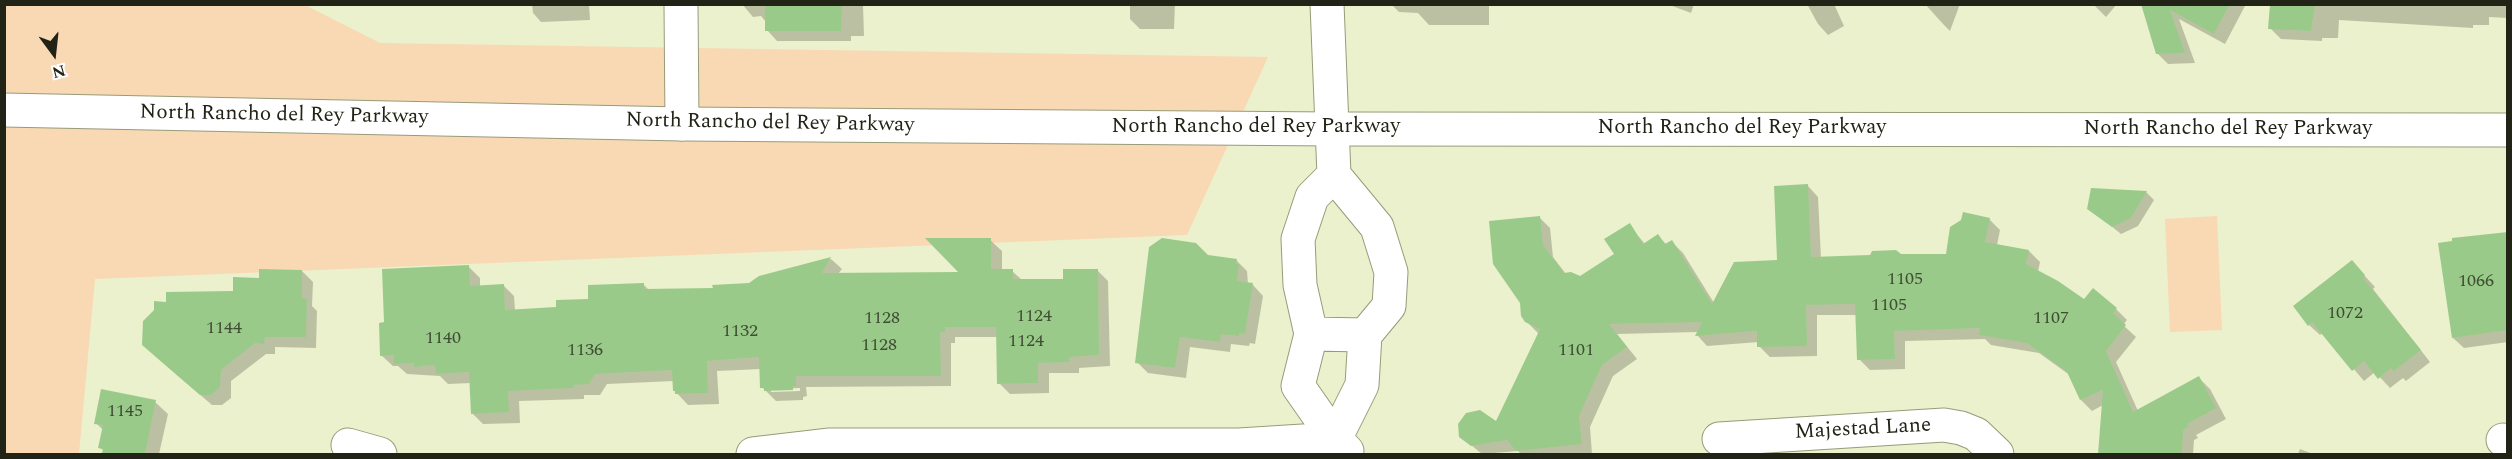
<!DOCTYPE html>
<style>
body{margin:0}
#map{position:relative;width:2512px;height:459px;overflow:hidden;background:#ebf1cc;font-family:Spectral,serif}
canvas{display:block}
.frame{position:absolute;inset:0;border:6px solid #212316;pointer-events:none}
.north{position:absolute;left:24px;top:24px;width:60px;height:60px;-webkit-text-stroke:4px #fff;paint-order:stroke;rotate:165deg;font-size:16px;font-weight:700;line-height:24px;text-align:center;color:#212316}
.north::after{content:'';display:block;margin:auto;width:21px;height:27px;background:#212316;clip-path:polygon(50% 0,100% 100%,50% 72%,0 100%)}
</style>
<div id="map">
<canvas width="2512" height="459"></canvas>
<div class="frame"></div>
<div class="north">N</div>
</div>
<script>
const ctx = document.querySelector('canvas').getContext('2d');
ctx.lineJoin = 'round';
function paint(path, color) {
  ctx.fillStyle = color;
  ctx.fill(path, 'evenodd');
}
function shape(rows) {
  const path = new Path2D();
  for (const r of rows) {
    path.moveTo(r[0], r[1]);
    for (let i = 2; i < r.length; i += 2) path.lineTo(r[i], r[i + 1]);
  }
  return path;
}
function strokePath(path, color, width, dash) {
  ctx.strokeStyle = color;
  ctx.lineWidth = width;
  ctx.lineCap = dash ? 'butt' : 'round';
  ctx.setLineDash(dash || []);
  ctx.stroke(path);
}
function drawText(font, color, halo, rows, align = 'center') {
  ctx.font = font + ' Spectral,serif';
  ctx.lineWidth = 5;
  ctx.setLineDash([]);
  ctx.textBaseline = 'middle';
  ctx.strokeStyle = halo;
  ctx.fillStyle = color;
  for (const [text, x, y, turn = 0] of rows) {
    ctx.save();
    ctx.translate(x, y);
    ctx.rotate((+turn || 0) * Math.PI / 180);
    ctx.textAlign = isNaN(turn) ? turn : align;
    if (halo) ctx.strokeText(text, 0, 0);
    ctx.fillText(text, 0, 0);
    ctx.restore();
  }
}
const green = shape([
 [4,5,305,5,380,43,1268,57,1187,235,95,279,79,454,5,454],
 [2217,216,2222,330,2170,332,2165,219]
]);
const shadow = shape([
 [532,4,589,4,590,20,541,22,533,13],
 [742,4,863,4,864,36,851,36,851,41,777,41,767,30,766,22,761,16,753,17],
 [1130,4,1175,4,1174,29,1140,29,1130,19],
 [1391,4,1489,4,1489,25,1429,25,1418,13,1399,12],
 [1667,4,1694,4,1691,13],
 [1807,4,1834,4,1844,26,1828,35,1818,24],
 [1925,4,1960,4,1950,31,1943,24],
 [2093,4,2117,4,2106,17],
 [2142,4,2246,4,2225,44,2179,19,2195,63,2168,64,2157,53],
 [2271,4,2508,4,2508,18,2489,17,2489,25,2473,25,2473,28,2339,20,2338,38,2322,38,2322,41,2281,39,2270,28],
 [1808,186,1818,197,1821,258,1947,256,1989,219,2000,230,1997,245,2029,251,2040,262,2038,272,2084,301,2116,309,2127,320,2123,325,2136,337,2116,362,2138,411,2199,378,2210,389,2226,419,2196,435,2198,438,2194,440,2193,454,2099,454,2103,405,2092,411,2081,400,2071,376,2039,353,1991,345,1985,339,1905,341,1905,369,1870,370,1859,359,1857,315,1817,315,1817,356,1770,357,1759,346,1759,342,1707,346,1697,335,1698,332,1617,334,1637,359,1613,376,1590,427,1592,454,1521,454,1518,451,1482,454,1460,436,1497,424,1539,334,1526,321,1522,302,1539,217,1550,228,1553,257,1566,274,1580,278,1616,254,1629,225,1645,244,1658,236,1667,245,1672,242,1683,253,1714,303,1778,262],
 [2146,192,2154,200,2138,226,2121,234,2089,208],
 [2508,233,2508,342,2464,348,2453,338],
 [990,240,1002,251,1002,271,1012,271,1022,280,1064,280,1097,270,1108,281,1110,366,1079,368,1079,373,1049,373,1049,393,1010,394,999,383,998,337,955,337,955,343,951,343,951,386,806,387,807,396,803,397,803,400,776,401,762,387,761,369,717,371,719,404,688,405,674,390,674,381,607,384,600,395,584,395,584,399,519,401,520,423,483,424,472,413,471,383,448,384,440,376,407,374,398,366,393,366,381,355,386,324,468,266,480,278,480,287,503,285,514,296,515,311,557,309,643,284,650,291,714,289,750,284,760,278,831,259,842,269,838,274,961,273],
 [800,388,800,391,771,392,771,389],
 [1208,256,1236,260,1247,271,1248,284,1253,285,1263,296,1255,344,1250,343,1249,346,1231,344,1230,352,1190,347,1186,378,1148,373,1137,362],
 [2352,262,2375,287,2373,289,2430,362,2406,381,2403,378,2390,388,2375,372,2364,381,2323,333,2320,335,2309,325],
 [302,271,313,282,312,306,317,311,316,348,275,347,275,354,266,354,231,381,231,398,222,405,212,405,155,356,167,303,234,292,260,279],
 [155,402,168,414,159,454,102,454,103,450,99,447,103,430,96,423],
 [2300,449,2313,454,2298,454]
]);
const building = shape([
 [765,4,842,4,841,31,765,31],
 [2141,4,2230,4,2214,34,2170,10,2185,53,2156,54],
 [2270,4,2315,4,2311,31,2268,29],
 [1808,184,1811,257,1870,255,1872,251,1896,250,1901,254,1946,254,1950,227,1961,220,1963,212,1990,218,1985,242,2029,250,2026,264,2058,281,2084,299,2093,288,2117,308,2113,313,2126,325,2106,351,2133,412,2199,376,2216,408,2187,424,2188,427,2183,430,2182,454,2098,454,2103,390,2080,400,2067,372,2027,343,1979,335,1980,328,1894,331,1895,359,1857,360,1855,304,1806,305,1807,346,1757,347,1757,331,1695,336,1702,322,1609,324,1627,347,1602,365,1579,416,1582,444,1516,451,1507,440,1471,446,1459,437,1458,424,1466,413,1480,410,1496,421,1540,329,1525,322,1521,316,1520,303,1493,264,1489,221,1540,216,1543,245,1564,273,1571,272,1580,276,1614,254,1604,239,1630,223,1643,244,1658,234,1665,244,1672,240,1712,304,1734,262,1777,260,1774,186],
 [2091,188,2147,191,2131,218,2112,227,2087,209],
 [2508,232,2508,330,2452,338,2438,243,2452,241,2452,238],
 [925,238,991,238,991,269,1013,269,1013,279,1063,279,1063,269,1098,269,1099,355,1069,357,1069,362,1038,363,1038,383,997,384,996,327,945,327,945,332,940,333,941,376,796,376,796,386,793,386,793,390,764,391,764,388,760,388,759,357,707,361,708,393,675,394,675,391,673,391,672,370,595,374,589,384,573,385,574,388,508,391,509,412,471,414,469,372,436,374,435,365,414,367,414,363,394,364,394,355,380,356,379,323,384,322,382,269,469,265,470,286,504,284,505,310,556,307,556,300,588,299,588,285,644,283,644,289,713,288,712,285,749,283,759,276,831,257,822,273,958,272],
 [1162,238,1196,243,1208,255,1237,259,1236,264,1239,264,1237,281,1253,283,1245,334,1239,333,1239,336,1221,334,1220,342,1180,337,1175,368,1135,363,1149,247],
 [2352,260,2365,275,2363,278,2421,350,2394,371,2391,368,2378,379,2364,361,2352,371,2312,322,2308,326,2293,306],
 [259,269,302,270,302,298,307,299,306,337,265,337,264,344,255,343,221,370,220,387,211,395,200,395,142,345,143,321,154,310,154,301,166,302,166,292,233,291,233,277,259,278],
 [101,389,156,400,145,454,102,454,103,449,98,448,103,425,94,424]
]);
const minor = shape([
 [681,4,682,124],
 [1327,4,1334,175,1377,227,1391,272,1389,306,1365,335,1362,385,1335,439],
 [1334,175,1312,197,1298,239,1300,285,1311,334,1298,386,1335,439,1347,451],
 [1311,334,1365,335],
 [1719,439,1944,425,1961,428,1976,434,1997,454],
 [2503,440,2508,442],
 [348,445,380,454],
 [753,454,830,445,1239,445,1335,439]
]);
const tertiary = shape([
 [4,110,682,124,1333,129,2508,130]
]);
const numberNames = [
 ["1105",1905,280],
 ["1066",2476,282],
 ["1105",1889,306],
 ["1072",2345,314],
 ["1124",1034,317],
 ["1128",882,319],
 ["1107",2051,319],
 ["1144",224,329],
 ["1132",740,332],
 ["1140",443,339],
 ["1124",1026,342],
 ["1128",879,346],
 ["1136",585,351],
 ["1101",1576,351],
 ["1145",125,412]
];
const streetNames = [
 ["North Rancho del Rey Parkway",284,116,1],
 ["North Rancho del Rey Parkway",770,124,1],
 ["North Rancho del Rey Parkway",1256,128],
 ["North Rancho del Rey Parkway",1742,129],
 ["North Rancho del Rey Parkway",2228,130],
 ["Majestad Lane",1863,430,-3]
];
paint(green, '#f9d8b4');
paint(shadow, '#0003');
paint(building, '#9aca8a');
strokePath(minor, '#969c79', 35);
strokePath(tertiary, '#969c79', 35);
strokePath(minor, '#fff', 33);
strokePath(tertiary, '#fff', 33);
drawText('18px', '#3f4d33', null, numberNames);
drawText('21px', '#212316', '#fff', streetNames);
</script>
